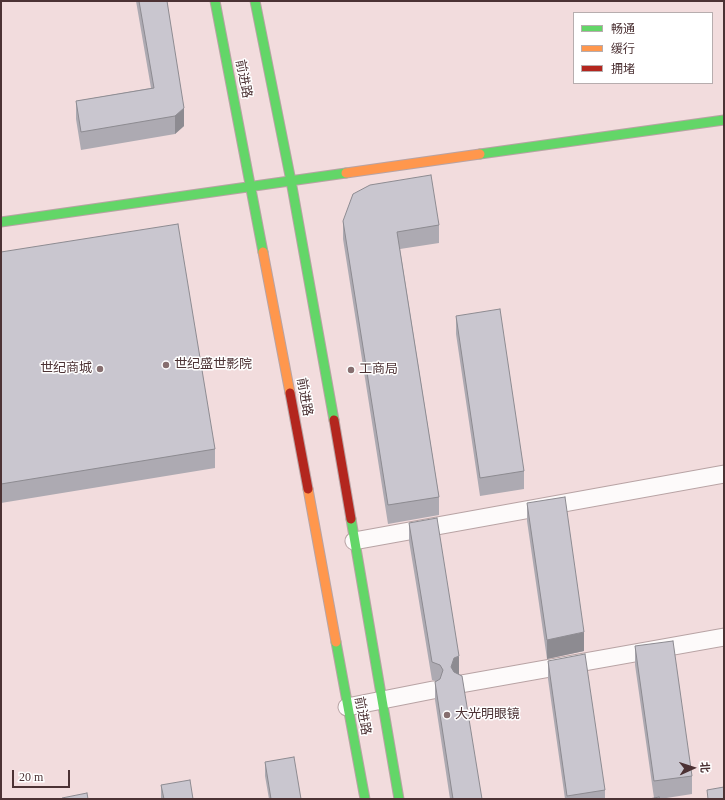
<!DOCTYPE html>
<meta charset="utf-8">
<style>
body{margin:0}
#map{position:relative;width:725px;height:800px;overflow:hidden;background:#f2dcdd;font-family:"Times New Roman","Noto Sans SC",serif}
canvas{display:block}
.frame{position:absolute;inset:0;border:2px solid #4c3234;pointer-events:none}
.legend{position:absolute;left:573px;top:12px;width:140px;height:72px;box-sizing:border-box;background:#fff;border:1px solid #b7adae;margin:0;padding:5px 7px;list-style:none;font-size:12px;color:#4c3234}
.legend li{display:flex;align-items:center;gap:8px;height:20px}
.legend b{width:20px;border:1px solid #b7adae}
.north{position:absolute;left:673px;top:748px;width:40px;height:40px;-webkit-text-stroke:3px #fff;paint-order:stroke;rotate:87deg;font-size:11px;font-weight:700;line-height:16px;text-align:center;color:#4c3234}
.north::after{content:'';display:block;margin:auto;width:14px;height:18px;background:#4c3234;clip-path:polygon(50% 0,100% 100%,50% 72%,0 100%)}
.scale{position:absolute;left:12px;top:770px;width:58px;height:18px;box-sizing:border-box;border:2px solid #4c3234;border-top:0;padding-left:5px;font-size:12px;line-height:14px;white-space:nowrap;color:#4c3234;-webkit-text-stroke:3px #fff;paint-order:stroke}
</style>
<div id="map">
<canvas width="725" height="800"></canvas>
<div class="frame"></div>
<ul class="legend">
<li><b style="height:5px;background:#63d668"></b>畅通</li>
<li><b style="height:5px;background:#ff974d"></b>缓行</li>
<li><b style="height:5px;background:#b3261e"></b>拥堵</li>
</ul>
<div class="north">北</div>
<div class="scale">20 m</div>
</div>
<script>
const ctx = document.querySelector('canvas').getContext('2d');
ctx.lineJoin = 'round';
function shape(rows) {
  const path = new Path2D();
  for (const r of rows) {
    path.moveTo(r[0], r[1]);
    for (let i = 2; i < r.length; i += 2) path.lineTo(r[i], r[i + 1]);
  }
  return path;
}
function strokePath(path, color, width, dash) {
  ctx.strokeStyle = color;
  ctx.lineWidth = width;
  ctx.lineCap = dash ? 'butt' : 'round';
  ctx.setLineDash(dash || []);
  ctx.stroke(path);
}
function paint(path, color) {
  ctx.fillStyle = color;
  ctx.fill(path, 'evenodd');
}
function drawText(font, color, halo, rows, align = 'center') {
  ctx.font = font + ' "Times New Roman","Noto Sans SC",serif';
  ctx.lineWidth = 3;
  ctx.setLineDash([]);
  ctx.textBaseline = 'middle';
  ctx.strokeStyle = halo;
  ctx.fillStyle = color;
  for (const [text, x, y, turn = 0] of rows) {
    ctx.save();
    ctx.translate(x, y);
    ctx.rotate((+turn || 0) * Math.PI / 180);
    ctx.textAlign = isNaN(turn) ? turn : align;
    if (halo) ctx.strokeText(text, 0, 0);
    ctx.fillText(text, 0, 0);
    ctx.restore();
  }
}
const street = shape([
 [354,541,724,474],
 [461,684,724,637],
 [347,707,433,690]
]);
const fast = shape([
 [215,1,263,252],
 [255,1,291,181,334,420],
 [480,154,724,120],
 [1,222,346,173],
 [351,519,399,799],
 [336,642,365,799]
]);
const slow = shape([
 [346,173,480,154],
 [263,252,290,393],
 [308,489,336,642]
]);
const jam = shape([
 [290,393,308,489],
 [334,420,351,519]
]);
const wall = shape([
 [136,1,167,1,184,126,175,134,81,150,76,119,76,101,151,88],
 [343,221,439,225,439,243,400,249,439,497,439,515,388,524,343,239],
 [1,252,215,449,215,468,1,503],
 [456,316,524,471,524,489,480,496,456,334],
 [527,503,584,651,547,659,527,521],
 [409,523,459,674,482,799,450,799,435,700,435,681,432,680,409,541],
 [635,646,692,776,692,794,660,799,654,798,635,665],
 [548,661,605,790,605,799,565,799,548,679],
 [265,762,301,799,269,799,265,776],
 [161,785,193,799,161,799]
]);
const shadedWall = shape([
 [184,108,184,126,175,134,175,116],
 [584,632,584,651,547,659,547,640],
 [459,656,459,674,454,677,451,667,454,658]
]);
const building = shape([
 [139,1,167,1,184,108,175,116,81,132,76,101,154,88,139,1],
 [431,175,439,225,397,232,439,497,388,505,343,221,353,194,370,185,431,175],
 [178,224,215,449,1,484,1,252,178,224],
 [500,309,524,471,480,478,456,316,500,309],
 [565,497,584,632,547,640,527,503,565,497],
 [437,518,459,656,454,658,451,667,454,672,462,676,482,799,453,799,435,682,440,679,443,670,440,665,432,662,409,523,437,518],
 [673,641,692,776,654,781,635,646,673,641],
 [585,654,605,790,567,796,548,661,585,654],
 [294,757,301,799,271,799,265,762,294,757],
 [190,780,193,799,164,799,161,785,190,780],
 [724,787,724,799,708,799,707,790,724,787],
 [87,793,88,799,62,799,62,798,87,793],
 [659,797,660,799,649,799,659,797]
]);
const markers = [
 [166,365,4,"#866e6f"],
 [100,369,4,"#866e6f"],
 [351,370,4,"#866e6f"],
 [447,715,4,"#866e6f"]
];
const streetNames = [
 ["前进路",243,79,79],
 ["前进路",304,397,80],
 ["前进路",362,716,79]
];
const poiNames = [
 ["世纪盛世影院",174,365],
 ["世纪商城",92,369,"right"],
 ["工商局",359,370],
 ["大光明眼镜",455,715]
];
strokePath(street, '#b8a3a4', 19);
strokePath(fast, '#b8a3a4', 11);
strokePath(slow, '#b8a3a4', 11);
strokePath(jam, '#b8a3a4', 11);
strokePath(street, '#fdfafa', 17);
strokePath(fast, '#63d668', 9);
strokePath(slow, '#ff974d', 9);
strokePath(jam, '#b3261e', 9);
paint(wall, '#adaab2');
paint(shadedWall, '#8d8b91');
paint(building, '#c9c6cf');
strokePath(building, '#8d8b91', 1);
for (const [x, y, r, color] of markers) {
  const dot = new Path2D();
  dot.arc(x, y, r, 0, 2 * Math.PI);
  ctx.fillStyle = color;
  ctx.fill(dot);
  strokePath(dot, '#fff', 1.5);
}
drawText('13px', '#4c3234', '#fff', streetNames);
drawText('13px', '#4c3234', '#fff', poiNames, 'left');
</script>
